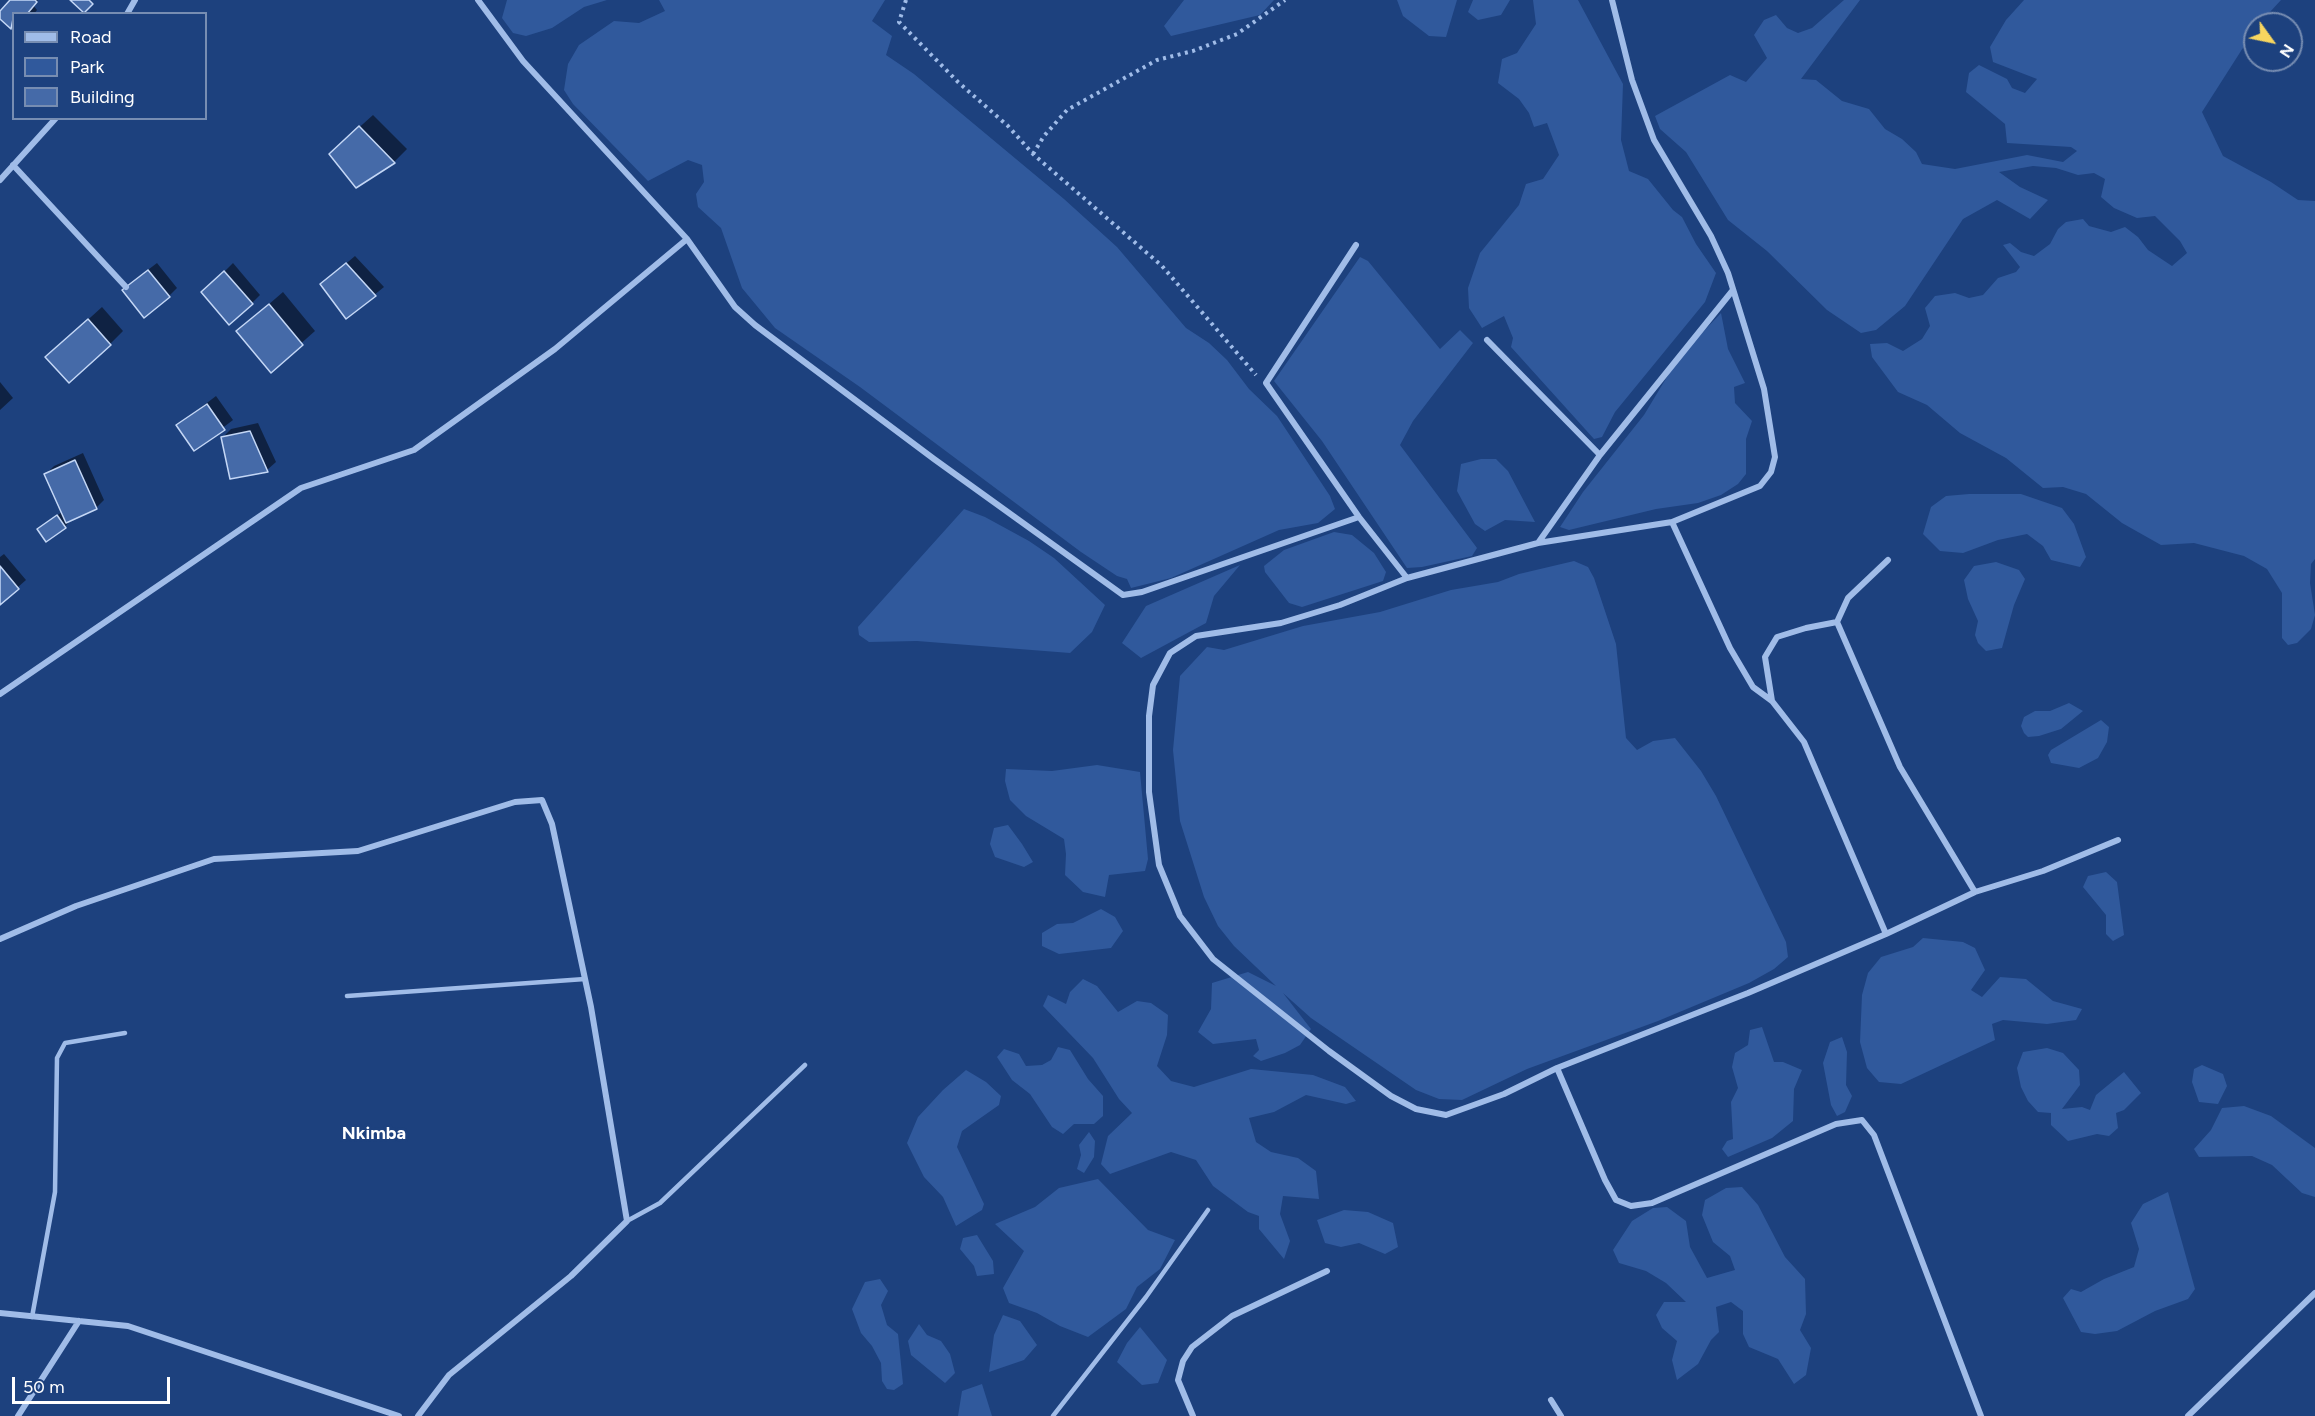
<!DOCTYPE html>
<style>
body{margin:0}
#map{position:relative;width:2315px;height:1416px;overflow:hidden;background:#1d417e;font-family:Figtree,sans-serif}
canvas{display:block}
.legend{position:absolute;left:12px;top:12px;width:195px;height:108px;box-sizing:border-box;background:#1d417e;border:2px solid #778db2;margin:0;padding:8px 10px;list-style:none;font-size:18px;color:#fff}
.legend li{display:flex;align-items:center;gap:12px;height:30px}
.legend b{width:30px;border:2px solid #778db2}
.north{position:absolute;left:2243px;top:12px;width:60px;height:60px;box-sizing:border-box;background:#1d417e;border:2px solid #778db2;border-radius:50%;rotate:123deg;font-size:16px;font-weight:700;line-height:24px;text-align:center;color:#fff}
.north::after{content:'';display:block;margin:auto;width:21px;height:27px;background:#f8d65f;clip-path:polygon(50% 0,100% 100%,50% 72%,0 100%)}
.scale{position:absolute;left:12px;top:1377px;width:158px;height:27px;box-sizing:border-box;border:3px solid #fff;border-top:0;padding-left:8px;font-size:18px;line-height:21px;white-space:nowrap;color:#fff;-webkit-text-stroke:4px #1d417e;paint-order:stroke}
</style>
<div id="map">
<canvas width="2315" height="1416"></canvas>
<ul class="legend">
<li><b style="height:8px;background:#a0bce8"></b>Road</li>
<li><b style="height:16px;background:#30599c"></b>Park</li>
<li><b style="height:16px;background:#456aa8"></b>Building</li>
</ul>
<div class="north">N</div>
<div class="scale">50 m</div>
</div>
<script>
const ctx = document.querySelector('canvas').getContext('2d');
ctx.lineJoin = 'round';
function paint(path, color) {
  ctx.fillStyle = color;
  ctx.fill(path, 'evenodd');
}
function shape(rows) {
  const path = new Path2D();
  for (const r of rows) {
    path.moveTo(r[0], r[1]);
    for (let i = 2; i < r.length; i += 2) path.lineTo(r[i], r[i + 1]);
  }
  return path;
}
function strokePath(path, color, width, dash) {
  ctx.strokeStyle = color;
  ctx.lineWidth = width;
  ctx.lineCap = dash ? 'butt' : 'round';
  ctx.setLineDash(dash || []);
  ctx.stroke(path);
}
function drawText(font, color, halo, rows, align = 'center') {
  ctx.font = font + ' Figtree,sans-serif';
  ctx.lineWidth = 6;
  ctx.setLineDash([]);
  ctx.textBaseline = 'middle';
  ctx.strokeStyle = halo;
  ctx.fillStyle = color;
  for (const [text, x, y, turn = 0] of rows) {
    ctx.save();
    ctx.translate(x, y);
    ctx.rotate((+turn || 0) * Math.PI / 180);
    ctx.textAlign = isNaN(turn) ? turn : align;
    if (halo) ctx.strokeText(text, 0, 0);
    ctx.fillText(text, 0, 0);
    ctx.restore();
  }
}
const green = shape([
 [507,0,607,0,584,7,552,28,526,36,513,33,502,18],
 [659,0,885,0,872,21,892,36,886,55,914,74,1064,199,1117,247,1186,328,1209,343,1227,360,1249,389,1277,416,1330,496,1335,509,1318,523,1279,530,1171,578,1131,588,1127,579,1117,576,1081,552,860,387,775,328,742,288,721,228,698,207,696,194,704,182,702,165,688,160,648,181,573,104,564,90,568,64,579,45,614,21,639,23,665,11],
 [1184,0,1274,0,1260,15,1171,36,1164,26],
 [1397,0,1457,0,1446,37,1429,36,1403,16],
 [1473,0,1510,0,1501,15,1478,20,1468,12],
 [1533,0,1578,0,1623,84,1621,140,1629,171,1648,179,1673,210,1682,217,1696,244,1716,273,1705,302,1615,412,1602,437,1594,439,1511,347,1513,338,1504,316,1482,328,1469,308,1468,288,1480,253,1519,205,1526,184,1543,179,1559,155,1547,123,1534,127,1529,113,1519,99,1498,83,1502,59,1517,53,1536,24],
 [1844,0,1860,0,1801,79,1816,80,1842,101,1869,109,1885,129,1902,139,1916,152,1922,164,1955,169,2027,155,2063,162,2077,151,2071,147,2007,143,2005,124,1966,92,1969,73,1979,65,2007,79,2012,88,2025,93,2037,79,1993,62,1990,47,2006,20,2024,0,2281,0,2259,24,2255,24,2255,29,2202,112,2223,156,2271,182,2298,200,2315,201,2315,559,2311,564,2310,583,2315,615,2311,629,2297,643,2288,645,2282,638,2282,593,2267,569,2244,556,2194,543,2161,545,2122,523,2086,494,2063,487,2043,488,2006,458,1960,433,1927,405,1898,392,1872,357,1870,344,1887,343,1903,351,1922,339,1930,326,1925,308,1935,296,1955,293,1969,298,1983,295,1998,278,2016,272,2020,267,2003,245,2010,243,2021,252,2034,256,2050,244,2058,229,2066,222,2083,219,2089,226,2111,232,2125,227,2138,237,2148,250,2172,266,2187,253,2180,241,2155,216,2137,218,2114,208,2101,197,2105,179,2094,173,2078,175,2056,168,2033,166,1999,172,2020,187,2048,200,2030,219,1997,200,1963,219,1905,306,1876,330,1861,333,1827,310,1767,251,1728,220,1686,152,1660,129,1655,116,1730,75,1746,82,1767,58,1754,35,1764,20,1776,15,1787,28,1798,33,1812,28],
 [1360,257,1368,261,1440,349,1460,330,1473,343,1413,421,1400,445,1477,548,1472,556,1422,567,1407,568,1322,441,1274,381],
 [1721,313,1728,349,1745,383,1734,387,1735,403,1752,421,1746,439,1746,474,1738,484,1721,495,1698,503,1656,509,1569,530,1560,527,1583,492,1644,415,1679,357],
 [1481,459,1496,459,1508,471,1535,522,1505,520,1485,531,1475,524,1457,491,1461,464],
 [1969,494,2021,494,2062,508,2074,524,2086,557,2080,567,2051,560,2043,546,2027,534,1998,540,1963,553,1940,551,1923,534,1931,507,1946,496],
 [964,509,985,517,1029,541,1054,558,1105,605,1092,632,1070,653,917,641,869,642,859,635,858,627],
 [1334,532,1352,535,1374,553,1386,572,1383,581,1302,607,1289,603,1265,572,1264,566,1284,550],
 [1574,561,1588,567,1594,578,1616,644,1626,738,1637,750,1653,741,1675,738,1701,771,1716,796,1786,942,1788,957,1774,969,1749,983,1658,1021,1527,1069,1462,1100,1439,1099,1416,1090,1311,1018,1283,993,1311,1029,1300,1045,1285,1053,1261,1061,1253,1056,1259,1050,1256,1039,1213,1044,1198,1032,1211,1009,1212,983,1248,972,1276,986,1234,946,1218,926,1204,897,1180,821,1173,750,1180,676,1207,647,1224,650,1303,626,1380,612,1451,590,1498,582,1519,574],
 [1996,562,2019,570,2025,579,2014,605,2002,648,1986,651,1978,643,1975,635,1978,621,1968,599,1964,580,1974,566],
 [1240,565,1214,596,1206,623,1141,658,1122,643,1146,606],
 [2069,703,2083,711,2061,729,2039,736,2028,737,2024,733,2021,726,2024,717,2035,711,2050,711],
 [2101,720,2109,727,2107,742,2098,758,2079,768,2051,763,2048,755,2051,750],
 [1097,765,1140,772,1148,859,1145,871,1109,875,1105,897,1083,892,1065,875,1066,854,1064,839,1026,816,1010,800,1005,781,1006,769,1052,771],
 [1008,825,1022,844,1033,862,1024,867,995,857,990,844,994,828],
 [2106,872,2117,882,2124,935,2113,941,2106,934,2106,915,2083,887,2088,876],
 [1101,909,1115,917,1123,931,1111,948,1059,954,1042,946,1042,933,1057,924,1073,923],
 [1923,938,1963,942,1975,948,1985,970,1971,990,1982,997,2000,977,2026,979,2053,1001,2082,1009,2076,1020,2047,1024,2003,1020,1992,1024,1995,1040,1901,1084,1879,1082,1867,1068,1860,1042,1862,995,1868,973,1881,957,1913,947],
 [1083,979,1097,986,1118,1012,1137,1001,1151,1003,1168,1015,1167,1035,1157,1066,1171,1081,1194,1087,1251,1069,1313,1075,1345,1087,1356,1101,1346,1104,1306,1095,1274,1112,1249,1118,1256,1142,1271,1152,1298,1158,1316,1171,1319,1199,1283,1196,1280,1214,1290,1241,1284,1259,1259,1229,1259,1216,1248,1212,1213,1186,1196,1160,1171,1152,1110,1174,1101,1164,1108,1136,1132,1113,1119,1099,1093,1058,1043,1006,1048,995,1066,1004,1070,992],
 [1762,1027,1774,1062,1783,1062,1802,1070,1794,1089,1793,1121,1772,1138,1728,1157,1722,1149,1727,1141,1733,1139,1731,1102,1738,1088,1732,1067,1735,1053,1748,1045,1750,1030],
 [1842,1037,1847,1052,1846,1085,1852,1096,1845,1112,1837,1116,1831,1105,1823,1063,1830,1042],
 [1058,1047,1070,1050,1088,1079,1103,1096,1103,1116,1094,1124,1074,1124,1063,1134,1052,1127,1030,1094,1012,1080,997,1057,1004,1049,1019,1054,1026,1066,1042,1065,1051,1060],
 [2047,1048,2063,1053,2079,1070,2080,1085,2062,1109,2082,1107,2090,1110,2096,1095,2124,1072,2141,1093,2124,1110,2116,1113,2118,1128,2109,1136,2097,1134,2068,1141,2051,1125,2051,1113,2038,1112,2028,1101,2021,1087,2017,1068,2023,1052],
 [2202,1065,2223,1074,2227,1086,2218,1104,2199,1102,2192,1082,2194,1069],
 [966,1070,986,1082,1001,1096,999,1105,962,1131,957,1147,984,1204,982,1210,956,1226,943,1197,924,1177,907,1143,918,1117,943,1090],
 [2244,1106,2271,1116,2315,1148,2315,1197,2302,1193,2272,1165,2252,1156,2199,1157,2194,1149,2211,1130,2222,1108],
 [1089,1132,1095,1141,1094,1157,1084,1173,1077,1169,1081,1155,1079,1145],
 [1098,1179,1148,1230,1175,1240,1160,1269,1137,1287,1126,1309,1088,1337,1060,1326,1037,1313,1009,1303,1003,1288,1024,1251,995,1224,1035,1207,1059,1188],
 [1742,1187,1758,1205,1785,1257,1805,1279,1806,1314,1800,1330,1811,1348,1806,1375,1794,1384,1778,1359,1749,1347,1743,1334,1743,1311,1731,1302,1716,1307,1719,1332,1711,1340,1698,1364,1677,1380,1672,1360,1677,1341,1662,1328,1656,1315,1664,1302,1686,1302,1666,1283,1646,1271,1619,1263,1613,1250,1632,1221,1653,1208,1667,1207,1686,1221,1690,1247,1707,1278,1735,1270,1730,1256,1713,1242,1702,1215,1705,1200,1726,1188],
 [2168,1192,2195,1289,2188,1299,2155,1311,2117,1331,2095,1334,2081,1332,2063,1298,2071,1289,2081,1292,2104,1279,2134,1267,2139,1249,2131,1223,2143,1204],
 [1344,1210,1368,1212,1393,1223,1398,1247,1385,1254,1359,1243,1341,1247,1325,1243,1317,1220],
 [977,1235,993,1261,994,1274,977,1276,974,1266,960,1249,963,1238],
 [880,1279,888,1291,881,1305,887,1325,898,1334,903,1384,894,1390,887,1389,882,1381,881,1363,872,1346,861,1333,852,1309,865,1282],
 [1003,1315,1020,1321,1037,1345,1024,1360,989,1372,994,1335],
 [919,1324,927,1335,941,1341,950,1354,955,1373,945,1383,911,1355,908,1341],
 [1140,1327,1167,1360,1158,1383,1142,1385,1117,1362,1127,1343],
 [982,1384,992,1416,958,1416,962,1391]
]);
const shadow = shape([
 [13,0,38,0,33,5,37,10,34,14,14,14,11,27,0,17,0,14],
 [373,115,407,149,394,162,356,186,344,141],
 [355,256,384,287,347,317,322,284],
 [157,263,177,288,169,296,132,282],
 [233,263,260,295,252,303,204,292],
 [283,292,315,331,271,370,238,331],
 [102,307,123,331,110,344,60,345],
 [0,382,13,398,0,410],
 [216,396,233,420,195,449,178,425],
 [258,423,276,462,267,470,231,478,222,438,231,429],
 [83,453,104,500,96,508,67,521,68,523,65,527,43,526,62,512,46,474,54,466],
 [4,554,26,580,0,603,0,557]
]);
const building = shape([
 [10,0,35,0,37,2,27,14,14,14,11,29,0,19,0,11,10,0],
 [70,0,89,0,93,4,84,13,70,0],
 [359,126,395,163,356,188,329,154,359,126],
 [346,263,376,296,346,319,320,284,346,263],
 [148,270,170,297,144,318,122,290,148,270],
 [224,271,253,304,229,325,201,292,224,271],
 [269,304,303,345,271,373,236,331,269,304],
 [88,319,111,345,69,383,45,357,88,319],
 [207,404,225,430,194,451,176,425,207,404],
 [250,431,268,472,230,479,221,437,250,431],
 [75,460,97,509,66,523,44,474,75,460],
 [57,515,66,528,46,542,37,529,57,515],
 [0,566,19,589,0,605,0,566]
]);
const path = shape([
 [906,0,899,22,958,82,1008,126,1033,154,1162,266,1256,375],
 [1033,154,1044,136,1067,110,1157,60,1193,51,1237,34,1285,0]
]);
const service = shape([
 [347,996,585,979],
 [627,1221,660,1203,805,1065],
 [32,1317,55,1192,57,1058,65,1043,125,1033],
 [1053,1416,1146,1297,1208,1210]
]);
const minor = shape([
 [478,0,523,61,687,239,735,307,755,325,934,459,1123,595,1142,592,1359,517],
 [127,14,135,0],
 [13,165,126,287],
 [0,180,56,118],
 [1356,245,1266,383,1359,517,1407,578,1538,543,1672,522,1760,486,1771,472,1775,457,1764,389,1728,273,1711,236,1654,140,1632,80,1612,0],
 [1487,340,1600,455],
 [1672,522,1730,648,1753,687,1772,701,1804,742,1886,934],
 [1538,543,1600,455,1733,290],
 [1888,560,1848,598,1837,622,1900,767,1975,892],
 [1407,578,1340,605,1281,623,1196,636,1170,653,1153,685,1149,716,1149,792,1159,865,1180,916,1213,959,1329,1051,1391,1096,1416,1109,1446,1115,1504,1094,1557,1068,1748,993,1886,934,1975,892,2043,871,2118,840],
 [0,694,301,488,414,450,555,349,687,239],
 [1772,701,1765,657,1777,637,1806,628,1837,622],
 [0,939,76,906,214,859,358,851,515,802,542,800,552,824,591,1007,627,1221,571,1276,449,1375,418,1416],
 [1557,1068,1605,1180,1616,1200,1631,1206,1652,1203,1836,1124,1862,1120,1874,1135,1981,1416],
 [0,1313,128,1326,399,1416],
 [1551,1400,1561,1416],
 [18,1416,79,1321],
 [1193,1416,1178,1380,1183,1361,1192,1347,1232,1316,1327,1271],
 [2188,1416,2315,1293]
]);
const quarterNames = [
 ["Nkimba",374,1134]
];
paint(green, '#30599c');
paint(shadow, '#0007');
paint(building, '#456aa8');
strokePath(building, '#c4d7f6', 1.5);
strokePath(path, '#a0bce8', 4, [3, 4.5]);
strokePath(service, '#a0bce8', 4.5);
strokePath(minor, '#a0bce8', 6);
drawText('bold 18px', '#fff', '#1d417e', quarterNames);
</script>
